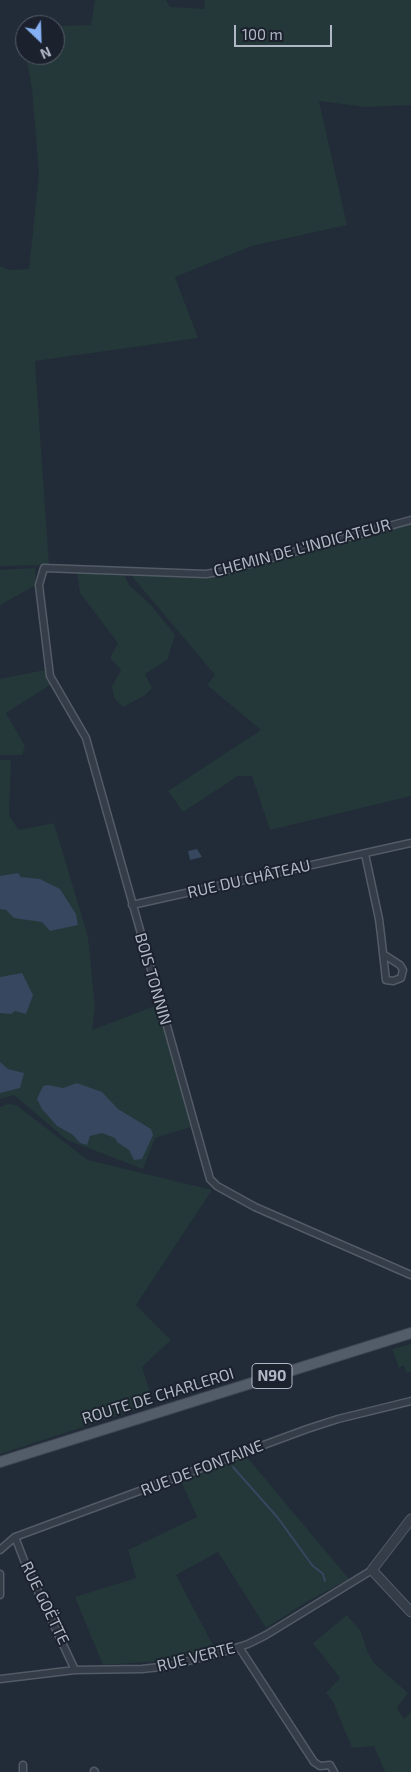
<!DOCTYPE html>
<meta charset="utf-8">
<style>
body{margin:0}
#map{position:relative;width:411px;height:1772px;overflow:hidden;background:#222b38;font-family:"Exo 2",sans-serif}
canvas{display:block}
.north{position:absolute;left:15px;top:15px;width:50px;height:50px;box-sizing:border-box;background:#1b222d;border:1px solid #575e6a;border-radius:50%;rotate:156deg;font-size:14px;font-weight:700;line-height:20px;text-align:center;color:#b0b8c5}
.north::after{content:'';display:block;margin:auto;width:18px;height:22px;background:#86b0f4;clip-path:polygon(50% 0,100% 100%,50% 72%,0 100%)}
.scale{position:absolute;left:234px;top:25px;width:98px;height:22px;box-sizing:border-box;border:2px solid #b0b8c5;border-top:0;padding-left:6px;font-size:15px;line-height:18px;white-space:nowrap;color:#b0b8c5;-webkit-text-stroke:4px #1b222d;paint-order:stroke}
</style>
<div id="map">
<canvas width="411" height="1772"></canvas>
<div class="north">N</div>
<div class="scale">100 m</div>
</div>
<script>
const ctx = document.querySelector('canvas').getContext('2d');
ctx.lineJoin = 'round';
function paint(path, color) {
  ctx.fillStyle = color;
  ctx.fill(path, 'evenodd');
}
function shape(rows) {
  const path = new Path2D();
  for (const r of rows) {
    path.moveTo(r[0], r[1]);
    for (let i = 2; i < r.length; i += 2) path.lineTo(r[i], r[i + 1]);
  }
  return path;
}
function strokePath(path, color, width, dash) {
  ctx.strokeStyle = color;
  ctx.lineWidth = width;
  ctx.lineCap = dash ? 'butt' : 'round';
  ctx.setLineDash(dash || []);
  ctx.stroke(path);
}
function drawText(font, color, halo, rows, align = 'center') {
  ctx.font = font + ' "Exo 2",sans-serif';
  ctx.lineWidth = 4;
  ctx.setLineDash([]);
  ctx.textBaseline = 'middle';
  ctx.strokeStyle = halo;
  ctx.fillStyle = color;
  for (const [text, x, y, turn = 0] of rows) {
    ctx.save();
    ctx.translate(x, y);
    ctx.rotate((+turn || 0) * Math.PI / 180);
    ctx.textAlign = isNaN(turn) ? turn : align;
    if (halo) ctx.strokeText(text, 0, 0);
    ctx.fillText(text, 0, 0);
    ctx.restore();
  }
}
const green = shape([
 [95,0,166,0,170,7,204,9,205,0,411,0,411,105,365,107,319,101,347,225,252,246,175,277,198,338,35,361,49,565,0,566,0,266,10,270,29,269,39,174,32,89,26,55,55,55,55,26,91,25],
 [411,522,411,796,270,830,252,776,238,776,183,812,168,791,261,730,207,685,215,675,130,574,216,576],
 [35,568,36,585,0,605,0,570],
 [77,572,124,574,129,585,151,605,175,635,167,660,145,674,152,688,144,696,123,707,114,698,112,686,121,670,110,658,118,643,80,593],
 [45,670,50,685,6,713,25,746,22,755,0,755,0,679],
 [0,760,11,760,9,816,19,830,54,823,88,937,95,1007,92,1030,157,1005,191,1127,155,1138,143,1169,67,1140,14,1095,0,1099],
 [8,1104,16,1105,88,1160,212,1190,136,1305,171,1340,142,1367,154,1404,0,1454,0,1107],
 [411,1344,411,1372,406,1373,404,1365,399,1368,392,1349],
 [246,1456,349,1579,308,1601,266,1628,218,1552,176,1575,215,1649,160,1661,103,1665,75,1597,136,1578,128,1550,197,1517,181,1481],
 [347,1615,360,1630,368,1653,375,1664,408,1693,397,1708,404,1719,411,1712,411,1772,385,1772,374,1746,352,1748,333,1702,326,1693,340,1678,313,1643]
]);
const water = shape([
 [197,849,202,857,190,860,188,851],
 [18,873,21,877,40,879,60,889,76,914,78,925,50,931,42,922,14,918,6,910,0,909,0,876],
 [22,973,33,995,26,1014,15,1011,11,1014,0,1013,0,977],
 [0,1062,8,1069,24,1073,20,1088,0,1093],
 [77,1083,102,1092,118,1109,151,1129,153,1135,142,1159,134,1160,129,1150,117,1142,115,1138,102,1133,90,1136,87,1145,80,1143,73,1135,57,1126,42,1109,37,1099,43,1086,48,1085,63,1088]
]);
const stream = shape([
 [233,1467,278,1518,312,1565,323,1574,325,1581]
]);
const minor = shape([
 [411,520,224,571,206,574,44,568,39,585,50,676,86,738,210,1179,217,1186,255,1207,411,1275],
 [365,854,379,919,381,935,386,980,393,981,401,978,403,970,400,965,383,954],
 [132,905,411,843],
 [15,1537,27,1568,75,1670],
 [0,1550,15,1537,307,1429,338,1419,411,1401],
 [0,1574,0,1595],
 [239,1647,314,1762,320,1766,330,1765,334,1772],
 [0,1679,75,1670,142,1669,169,1666,223,1652,248,1644,266,1635,372,1570],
 [94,1771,95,1772],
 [23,1772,23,1765]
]);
const tertiary = shape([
 [411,1519,372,1570,411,1612]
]);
const primary = shape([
 [0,1462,411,1333]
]);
const shields = [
 [272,1376,40]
];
const shieldNames = [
 ["N90",272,1376]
];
const streetNames = [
 ["CHEMIN DE L'INDICATEUR",302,548,-15],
 ["RUE DU CHÂTEAU",249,879,-13],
 ["BOIS TONNIN",153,979,74],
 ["ROUTE DE CHARLEROI",158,1396,-17],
 ["RUE DE FONTAINE",202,1468,-21],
 ["RUE GOËTTE",45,1603,64],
 ["RUE VERTE",196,1657,-14]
];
paint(green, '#243739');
paint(water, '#36475f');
strokePath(stream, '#36475f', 2);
strokePath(minor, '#535b66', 9);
strokePath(tertiary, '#535b66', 11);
strokePath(primary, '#3f4652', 12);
strokePath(minor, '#353d49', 6);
strokePath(tertiary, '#353d49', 9);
strokePath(primary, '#535c69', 10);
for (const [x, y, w] of shields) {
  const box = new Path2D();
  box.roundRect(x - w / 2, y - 12.5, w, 25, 4);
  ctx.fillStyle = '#1b222d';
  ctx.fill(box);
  strokePath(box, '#b0b8c5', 1);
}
drawText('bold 15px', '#b0b8c5', null, shieldNames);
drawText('16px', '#b0b8c5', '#1b222d', streetNames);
</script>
